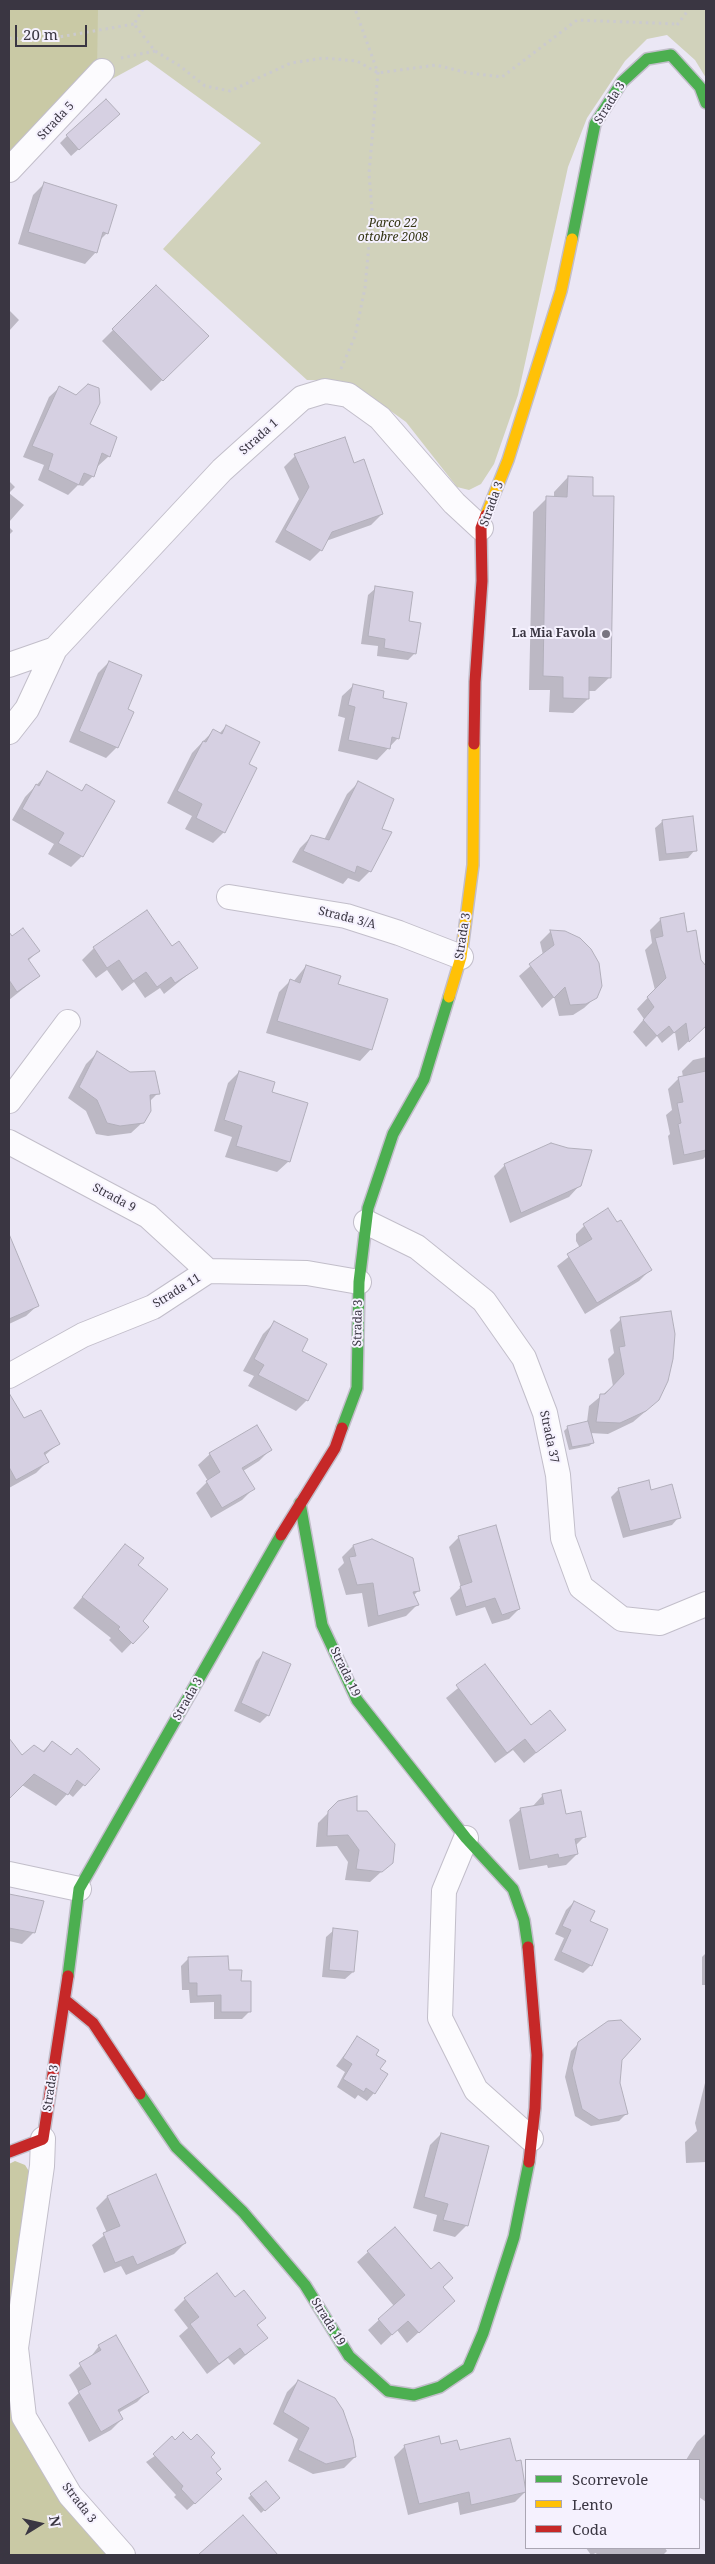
<!DOCTYPE html>
<style>
body{margin:0}
#map{position:relative;width:715px;height:2564px;overflow:hidden;background:#ebe7f5;font-family:"Noto Serif",serif}
canvas{display:block}
.frame{position:absolute;inset:0;border:10px solid #3a3642;pointer-events:none}
.legend{position:absolute;left:525px;top:2459px;width:175px;height:90px;box-sizing:border-box;background:#f5f1fe;border:1px solid #aaa6b3;margin:0;padding:6px 9px;list-style:none;font-size:15px;color:#3a3642}
.legend li{display:flex;align-items:center;gap:10px;height:25px}
.legend b{width:25px;border:1px solid #aaa6b3}
.north{position:absolute;left:15px;top:2499px;width:50px;height:50px;-webkit-text-stroke:4px #f5f1fe;paint-order:stroke;rotate:80deg;font-size:14px;font-weight:700;line-height:20px;text-align:center;color:#3a3642}
.north::after{content:'';display:block;margin:auto;width:18px;height:22px;background:#3a3642;clip-path:polygon(50% 0,100% 100%,50% 72%,0 100%)}
.scale{position:absolute;left:15px;top:25px;width:72px;height:22px;box-sizing:border-box;border:2px solid #3a3642;border-top:0;padding-left:6px;font-size:15px;line-height:18px;white-space:nowrap;color:#3a3642;-webkit-text-stroke:4px #f5f1fe;paint-order:stroke}
</style>
<div id="map">
<canvas width="715" height="2564"></canvas>
<div class="frame"></div>
<ul class="legend">
<li><b style="height:6px;background:#4caf50"></b>Scorrevole</li>
<li><b style="height:6px;background:#ffc107"></b>Lento</li>
<li><b style="height:6px;background:#c62828"></b>Coda</li>
</ul>
<div class="north">N</div>
<div class="scale">20 m</div>
</div>
<script>
const ctx = document.querySelector('canvas').getContext('2d');
ctx.lineJoin = 'round';
function paint(path, color) {
  ctx.fillStyle = color;
  ctx.fill(path, 'evenodd');
}
function shape(rows) {
  const path = new Path2D();
  for (const r of rows) {
    path.moveTo(r[0], r[1]);
    for (let i = 2; i < r.length; i += 2) path.lineTo(r[i], r[i + 1]);
  }
  return path;
}
function strokePath(path, color, width, dash) {
  ctx.strokeStyle = color;
  ctx.lineWidth = width;
  ctx.lineCap = dash ? 'butt' : 'round';
  ctx.setLineDash(dash || []);
  ctx.stroke(path);
}
function drawText(font, color, halo, rows, align = 'center') {
  ctx.font = font + ' "Noto Serif",serif';
  ctx.lineWidth = 4;
  ctx.setLineDash([]);
  ctx.textBaseline = 'middle';
  ctx.strokeStyle = halo;
  ctx.fillStyle = color;
  for (const [text, x, y, turn = 0] of rows) {
    ctx.save();
    ctx.translate(x, y);
    ctx.rotate((+turn || 0) * Math.PI / 180);
    ctx.textAlign = isNaN(turn) ? turn : align;
    if (halo) ctx.strokeText(text, 0, 0);
    ctx.fillText(text, 0, 0);
    ctx.restore();
  }
}
const green = shape([
 [9,9,706,9,706,78,695,60,667,35,647,39,625,61,587,118,568,167,518,395,494,464,481,484,469,490,457,487,406,422,363,391,342,381,307,380,163,249,261,143,147,60,112,79]
]);
const forest = shape([
 [9,9,98,9,97,70,9,161],
 [15,2161,25,2165,32,2176,9,2333,9,2164],
 [9,2364,111,2555,9,2555]
]);
const shadow = shape([
 [110,121,71,156,60,143,67,136],
 [44,184,107,233,99,241,96,252,85,264,18,244,33,195],
 [156,287,207,336,151,391,102,341],
 [9,310,19,320,9,331],
 [60,387,76,396,88,424,109,456,98,466,96,466,93,476,83,486,78,485,68,495,38,480,44,465,23,457,49,397],
 [295,456,353,464,382,514,371,525,326,541,321,550,310,561,275,542,299,499,284,467],
 [568,477,592,497,610,677,595,691,588,691,588,699,573,713,549,712,550,690,529,690,533,512,547,498,554,498,554,492],
 [9,481,15,487,9,493,24,505,9,522],
 [9,527,13,531,9,535],
 [376,588,408,623,415,653,408,660,377,656,378,646,361,644,368,595],
 [109,662,126,710,117,747,106,758,69,742,98,673],
 [354,685,382,699,398,738,377,760,338,751,345,718,338,716,342,696],
 [226,726,248,765,224,832,213,843,185,829,192,816,167,803,192,753,213,731,219,734],
 [48,773,80,792,86,786,82,856,71,867,48,854,54,844,12,820,25,797],
 [358,783,380,830,370,871,359,882,348,878,343,884,292,862,300,848,311,837,324,840,347,794],
 [663,821,695,850,688,858,659,861,655,828],
 [147,911,172,948,196,968,164,994,160,988,145,998,134,982,122,991,107,970,96,978,82,960,94,948],
 [661,919,686,933,700,960,706,968,702,985,706,989,706,1025,678,1051,675,1032,662,1043,657,1036,646,1047,633,1032,644,1019,637,1009,655,990,645,950,652,943,650,930],
 [551,931,596,997,584,1008,573,1015,559,1016,554,997,542,1008,519,976,543,955,540,942],
 [9,938,38,951,28,961,39,976,9,1000],
 [306,966,337,985,371,1049,360,1061,266,1033,279,992,290,981,293,982],
 [97,1053,158,1093,149,1102,143,1122,131,1133,108,1136,96,1134,86,1111,68,1098,86,1064],
 [706,1057,706,1156,703,1159,673,1165,668,1136,670,1134,666,1115,672,1110,668,1089,679,1078,683,1077,682,1071,693,1060],
 [239,1072,271,1092,289,1161,277,1172,225,1157,232,1137,214,1131,228,1083],
 [505,1165,580,1185,569,1197,510,1223,494,1176],
 [587,1223,650,1270,639,1281,585,1314,557,1266,580,1248,576,1241,576,1234],
 [20,1263,38,1305,26,1316,9,1324,9,1268],
 [621,1319,646,1411,633,1422,608,1434,590,1433,593,1443,589,1446,569,1450,564,1431,568,1427,587,1422,589,1406,613,1386,608,1359,614,1353,610,1330],
 [274,1323,301,1351,307,1400,296,1411,248,1386,254,1376,243,1371,263,1334],
 [20,1414,24,1420,58,1444,44,1456,47,1462,36,1473,9,1488,9,1420],
 [256,1427,270,1450,259,1461,243,1471,253,1489,242,1500,211,1518,196,1493,208,1481,198,1465,210,1454],
 [619,1489,650,1491,679,1517,672,1525,623,1538,611,1497],
 [459,1537,519,1609,509,1619,492,1624,485,1607,456,1616,450,1598,461,1587,449,1547],
 [125,1546,136,1566,141,1621,147,1627,122,1653,109,1640,111,1638,73,1608],
 [353,1546,419,1590,413,1596,417,1605,406,1616,368,1627,362,1593,346,1595,338,1569,344,1563,342,1557],
 [263,1654,268,1715,260,1723,234,1711,256,1661],
 [485,1666,530,1726,564,1730,524,1763,513,1750,495,1763,446,1698],
 [52,1742,71,1756,98,1769,73,1797,68,1793,56,1806,22,1785,9,1798,9,1756,16,1749,22,1756,42,1752],
 [543,1795,585,1836,575,1846,577,1854,566,1865,548,1868,547,1865,519,1870,509,1820,521,1809,532,1807],
 [339,1802,356,1812,392,1862,370,1882,345,1880,348,1862,337,1846,316,1847,318,1823],
 [9,1895,43,1902,34,1932,22,1944,9,1941],
 [574,1902,591,1965,583,1973,554,1960,564,1938,555,1934,566,1910],
 [334,1930,353,1972,345,1979,322,1977,326,1937],
 [706,1953,706,1985,702,1985,702,1957],
 [189,1958,227,1972,240,1982,250,2011,242,2019,214,2019,214,2002,190,2003,189,1990,182,1990,181,1966],
 [357,2038,374,2056,379,2070,374,2093,367,2101,358,2095,355,2099,337,2087,345,2072,336,2066],
 [579,2043,620,2059,619,2083,626,2114,619,2121,591,2126,575,2116,565,2077,571,2051],
 [706,2079,706,2162,686,2163,685,2142,697,2131,695,2123],
 [441,2134,488,2147,466,2226,455,2237,433,2231,437,2215,413,2208,430,2145],
 [156,2176,185,2243,174,2254,126,2275,121,2266,104,2273,92,2245,107,2233,96,2208,107,2197],
 [368,2252,442,2287,453,2301,407,2343,397,2330,381,2345,368,2330,394,2306,357,2262],
 [185,2299,235,2299,264,2318,256,2326,266,2338,234,2365,228,2358,207,2374,179,2336,188,2328,174,2310],
 [99,2346,148,2391,137,2402,118,2413,122,2419,111,2430,89,2442,68,2403,79,2393,69,2375,89,2359],
 [298,2381,355,2457,344,2468,313,2474,288,2461,298,2439,273,2424,287,2392],
 [706,2433,706,2502,699,2497,699,2460,686,2460,697,2442],
 [175,2442,209,2457,215,2473,213,2487,187,2510,174,2497,176,2495,146,2462],
 [440,2445,515,2463,520,2462,526,2491,515,2502,460,2515,458,2502,408,2515,394,2457,405,2446],
 [251,2495,275,2501,261,2513,248,2498],
 [242,2517,277,2555,200,2555,203,2552],
 [586,2548,665,2548,667,2551,663,2555,597,2555,596,2553,591,2555]
]);
const building = shape([
 [106,99,120,114,79,150,66,135,106,99],
 [44,182,117,205,108,234,103,232,97,253,28,232,44,182],
 [156,285,209,336,163,381,112,329,156,285],
 [88,384,99,388,100,403,90,424,117,437,110,457,102,453,94,477,84,473,79,485,48,470,53,454,32,446,59,386,76,395,88,384],
 [345,437,354,463,364,459,383,514,332,532,322,551,285,530,309,487,294,454,345,437],
 [568,476,593,477,593,496,614,496,611,678,589,677,589,699,563,698,563,677,543,676,546,496,567,497,568,476],
 [375,586,413,592,409,621,421,623,416,654,384,648,385,639,368,636,375,586],
 [109,661,142,675,128,709,134,712,118,748,79,731,109,661],
 [353,684,384,691,383,698,407,703,399,739,392,737,390,749,348,740,355,707,348,705,353,684],
 [226,725,260,742,249,764,257,768,225,833,196,818,202,804,177,791,203,741,206,742,213,729,222,734,226,725],
 [47,771,82,791,86,784,115,801,83,857,58,843,64,833,22,809,36,784,39,786,47,771],
 [358,781,394,799,382,829,392,832,371,872,357,866,355,873,303,851,311,835,329,840,358,781],
 [693,816,697,851,666,854,662,820,693,816],
 [147,910,172,946,179,941,198,968,175,983,171,977,157,987,146,972,133,981,119,960,107,968,93,947,147,910],
 [684,913,687,932,696,930,701,960,706,966,706,1026,689,1042,686,1023,674,1033,669,1026,657,1036,643,1020,654,1007,647,997,666,978,655,938,663,936,660,918,684,913],
 [23,928,40,951,28,959,40,976,17,992,9,980,9,932,12,936,23,928],
 [550,930,565,931,580,938,591,949,599,963,602,986,597,998,586,1004,570,1005,565,987,554,998,529,964,554,945,550,930],
 [306,965,341,976,338,984,388,999,372,1050,277,1021,290,979,300,983,306,965],
 [97,1051,130,1072,155,1071,160,1094,150,1095,151,1111,144,1123,120,1126,107,1123,97,1100,79,1087,97,1051],
 [239,1071,275,1082,272,1092,308,1103,290,1162,236,1146,242,1126,224,1120,239,1071],
 [706,1071,706,1150,684,1155,678,1124,681,1123,677,1103,683,1102,678,1077,706,1071],
 [551,1143,568,1148,592,1150,581,1186,521,1213,504,1164,551,1143],
 [608,1208,617,1222,621,1220,652,1270,597,1303,567,1254,592,1239,583,1224,608,1208],
 [9,1234,39,1306,9,1319,9,1234],
 [671,1311,675,1334,673,1359,668,1381,659,1400,646,1411,620,1423,596,1422,600,1394,605,1394,624,1374,619,1347,625,1346,620,1317,671,1311],
 [274,1321,308,1339,302,1351,327,1364,308,1401,258,1375,264,1365,254,1359,274,1321],
 [9,1393,24,1418,41,1410,60,1444,44,1453,49,1462,16,1480,9,1467,9,1393],
 [588,1421,594,1443,572,1447,567,1426,588,1421],
 [257,1425,272,1450,242,1468,255,1489,222,1508,206,1481,220,1472,209,1453,257,1425],
 [649,1480,651,1490,672,1484,681,1518,630,1531,618,1488,649,1480],
 [496,1525,520,1609,502,1615,495,1598,466,1607,460,1586,472,1582,458,1536,496,1525],
 [372,1539,413,1558,420,1591,413,1592,419,1605,378,1616,373,1583,357,1585,349,1557,356,1556,353,1545,372,1539],
 [125,1544,144,1558,138,1565,168,1589,143,1621,149,1627,133,1644,118,1629,120,1627,82,1597,125,1544],
 [263,1652,291,1664,269,1716,241,1703,263,1652],
 [485,1664,531,1725,550,1710,566,1730,536,1753,525,1739,507,1753,456,1685,485,1664],
 [9,1738,22,1755,34,1745,44,1752,52,1741,71,1755,77,1748,100,1769,85,1786,77,1780,68,1795,34,1774,9,1799,9,1738],
 [561,1790,566,1814,581,1811,586,1837,575,1839,578,1854,559,1858,558,1854,530,1860,520,1808,544,1804,542,1794,561,1790],
 [357,1796,357,1811,367,1811,395,1844,393,1863,382,1872,356,1869,359,1850,348,1835,327,1836,328,1811,338,1801,357,1796],
 [9,1894,44,1901,35,1933,9,1928,9,1894],
 [574,1901,595,1911,590,1921,608,1929,592,1966,561,1952,571,1930,562,1926,574,1901],
 [333,1928,358,1931,354,1972,329,1970,333,1928],
 [228,1956,229,1970,242,1970,241,1981,251,1981,251,2012,221,2012,221,1995,197,1996,197,1983,189,1983,188,1957,228,1956],
 [621,2020,641,2039,622,2060,620,2083,628,2114,599,2120,582,2109,572,2068,578,2042,608,2021,621,2020],
 [357,2036,379,2050,376,2055,386,2061,380,2069,388,2074,375,2094,366,2088,364,2092,343,2079,352,2064,343,2058,357,2036],
 [441,2133,489,2146,468,2226,443,2220,448,2204,424,2197,441,2133],
 [156,2174,186,2243,137,2265,133,2256,115,2263,103,2233,120,2226,107,2196,156,2174],
 [395,2227,431,2269,439,2262,453,2278,443,2287,455,2301,419,2333,408,2321,392,2335,378,2319,405,2295,367,2251,395,2227],
 [217,2273,235,2297,244,2290,266,2318,257,2325,268,2338,245,2355,240,2348,219,2364,190,2324,199,2317,184,2298,217,2273],
 [116,2335,149,2392,118,2410,123,2419,101,2432,78,2391,91,2384,79,2363,101,2350,98,2345,116,2335],
 [298,2380,335,2398,343,2410,353,2439,356,2457,326,2464,298,2450,309,2428,283,2412,298,2380],
 [183,2432,191,2440,197,2434,215,2453,211,2457,221,2469,216,2473,222,2479,195,2504,181,2489,183,2486,153,2454,172,2436,175,2440,183,2432],
 [439,2436,441,2444,457,2440,460,2450,510,2438,516,2461,521,2460,526,2492,471,2505,469,2492,419,2504,404,2445,439,2436],
 [266,2481,280,2498,265,2511,250,2494,266,2481],
 [243,2515,278,2555,198,2555,243,2515]
]);
const path = shape([
 [143,9,134,24,155,51,180,66,205,86,230,91,291,63,324,58,357,61,378,73,436,65,468,73,502,77,577,20,677,24],
 [677,25,689,9],
 [9,38,42,40,134,24],
 [121,58,155,51],
 [341,369,355,336,365,288,372,210,369,173,378,73,355,9]
]);
const street = shape([
 [9,170,102,71],
 [9,665,55,649],
 [9,732,27,709,55,649,222,470,302,398,325,391,348,395,380,418,454,503,481,528],
 [229,897,346,916,399,933,461,957],
 [9,1101,68,1022],
 [9,1142,148,1216,208,1271],
 [366,1222,417,1247,484,1301,524,1358,545,1413,558,1475,563,1538,581,1587,622,1619,660,1623,706,1604],
 [9,1376,83,1335,153,1307,208,1271,307,1273,359,1282],
 [466,1838,444,1891,440,2018,476,2090,531,2139],
 [9,1874,79,1889],
 [43,2139,42,2166,16,2348,24,2417,70,2495,123,2555]
]);
const fast = shape([
 [572,239,595,124,622,82,647,59,671,55,700,87,706,103],
 [342,1428,357,1388,359,1282,368,1208,393,1134,424,1079,449,997],
 [300,1503,322,1625,357,1700,466,1838,513,1889,524,1920,528,1947],
 [68,1976,79,1889,281,1535],
 [140,2094,176,2147,243,2212,305,2285,349,2356,388,2391,414,2395,440,2387,468,2368,483,2333,514,2237,529,2162]
]);
const slow = shape([
 [486,515,508,460,561,291,572,239],
 [449,997,461,957,473,865,474,744]
]);
const jam = shape([
 [474,744,475,682,482,581,481,528,486,515],
 [281,1535,335,1448,342,1428],
 [528,1947,537,2055,535,2108,529,2162],
 [65,2000,93,2023,140,2094],
 [9,2152,43,2139,68,1976]
]);
const markers = [
 [606,634,5,"#787481"]
];
const streetNames = [
 ["Strada 3",610,103,-58],
 ["Strada 5",56,121,-47],
 ["Strada 1",259,437,-42],
 ["Strada 3",492,504,-70],
 ["Strada 3/A",347,918,14],
 ["Strada 3",463,936,-81],
 ["Strada 9",114,1198,28],
 ["Strada 11",177,1291,-32],
 ["Strada 3",358,1323,-89],
 ["Strada 37",549,1437,78],
 ["Strada 19",345,1672,64],
 ["Strada 3",188,1699,-60],
 ["Strada 3",51,2088,-81],
 ["Strada 19",328,2322,58],
 ["Strada 3",79,2503,52]
];
const parkNames = [
 ["Parco 22",393,224],
 ["ottobre 2008",393,238]
];
const poiNames = [
 ["La Mia Favola",596,634]
];
paint(green, '#d1d2bb');
paint(forest, '#c9c9a5');
paint(shadow, '#0003');
paint(building, '#d6d0e2');
strokePath(building, '#b2afbb', 1);
strokePath(street, '#c2beca', 26);
strokePath(fast, '#c2beca', 14);
strokePath(slow, '#c2beca', 14);
strokePath(jam, '#c2beca', 14);
strokePath(path, '#cbcace', 3, [2.5, 4]);
strokePath(street, '#fcfbfe', 24);
strokePath(fast, '#4caf50', 11);
strokePath(slow, '#ffc107', 11);
strokePath(jam, '#c62828', 11);
for (const [x, y, r, color] of markers) {
  const dot = new Path2D();
  dot.arc(x, y, r, 0, 2 * Math.PI);
  ctx.fillStyle = color;
  ctx.fill(dot);
  strokePath(dot, '#f5f1fe', 2);
}
drawText('12px', '#3a3642', '#f5f1fe', streetNames);
drawText('italic 12px', '#333412', '#f5f1fe', parkNames);
drawText('bold 12px', '#3a3642', '#f5f1fe', poiNames, 'right');
</script>
